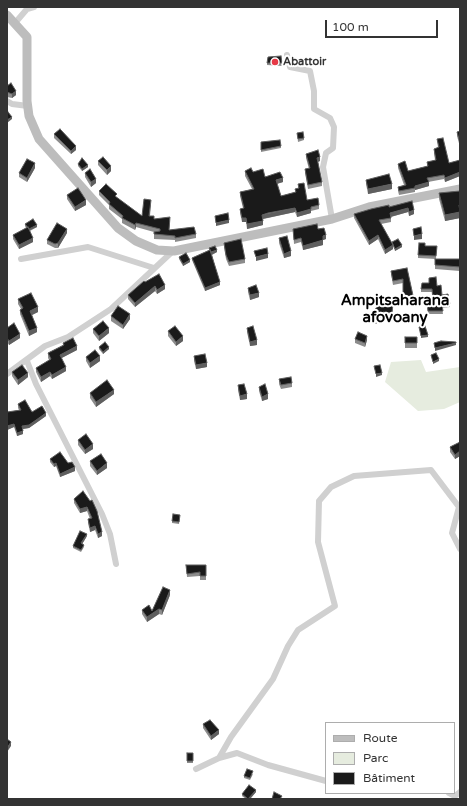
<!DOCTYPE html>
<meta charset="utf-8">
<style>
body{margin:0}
#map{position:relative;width:467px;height:806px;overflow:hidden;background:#fff;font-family:"Varela Round",sans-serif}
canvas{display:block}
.frame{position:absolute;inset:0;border:8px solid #333;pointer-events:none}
.legend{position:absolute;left:325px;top:722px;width:130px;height:72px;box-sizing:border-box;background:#fff;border:1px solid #adadad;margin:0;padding:5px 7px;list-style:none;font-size:12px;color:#333}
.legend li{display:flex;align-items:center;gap:8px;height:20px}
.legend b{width:20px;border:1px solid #adadad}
.scale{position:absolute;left:325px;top:20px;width:113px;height:18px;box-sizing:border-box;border:2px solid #333;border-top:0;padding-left:5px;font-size:12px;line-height:14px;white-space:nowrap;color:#333;-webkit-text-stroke:3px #fff;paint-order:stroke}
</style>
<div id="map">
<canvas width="467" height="806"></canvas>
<div class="frame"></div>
<ul class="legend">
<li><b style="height:5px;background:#bdbdbd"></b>Route</li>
<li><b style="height:11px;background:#e6ecdf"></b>Parc</li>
<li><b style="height:11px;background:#1a1a1a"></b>Bâtiment</li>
</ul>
<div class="scale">100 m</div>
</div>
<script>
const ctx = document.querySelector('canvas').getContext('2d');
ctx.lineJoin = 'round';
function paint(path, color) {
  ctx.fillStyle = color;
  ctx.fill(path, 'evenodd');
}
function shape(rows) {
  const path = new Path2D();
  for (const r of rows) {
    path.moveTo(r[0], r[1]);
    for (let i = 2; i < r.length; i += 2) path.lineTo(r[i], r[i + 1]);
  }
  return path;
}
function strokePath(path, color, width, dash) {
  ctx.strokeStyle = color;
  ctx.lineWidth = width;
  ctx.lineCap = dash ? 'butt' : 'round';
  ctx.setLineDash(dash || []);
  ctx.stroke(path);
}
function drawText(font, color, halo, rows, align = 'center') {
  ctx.font = font + ' "Varela Round",sans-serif';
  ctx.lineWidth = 4;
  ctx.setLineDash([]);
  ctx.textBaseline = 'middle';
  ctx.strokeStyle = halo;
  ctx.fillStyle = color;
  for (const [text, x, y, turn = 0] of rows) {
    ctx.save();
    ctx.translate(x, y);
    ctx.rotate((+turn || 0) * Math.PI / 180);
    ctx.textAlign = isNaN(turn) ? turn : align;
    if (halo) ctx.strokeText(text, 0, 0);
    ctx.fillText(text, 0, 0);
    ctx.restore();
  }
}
const green = shape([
 [421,360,426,372,460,367,460,402,444,409,418,411,385,382,391,362]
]);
const street = shape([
 [15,23,27,9,34,7],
 [287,55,290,67,310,71,314,91,314,109,330,118,334,127,333,148,326,153,323,167,332,219],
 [7,101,12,104,28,106],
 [21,259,88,247,154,268],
 [27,361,36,384,102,514,110,534,116,564],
 [7,374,45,346,68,337,111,309,173,251],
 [219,758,231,737,273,679,288,646,298,630,335,606,318,542,319,501,331,487,354,476,431,470,459,507,452,533,460,549],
 [196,769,219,758,237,753,268,765,326,781],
 [449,793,455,796,460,792]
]);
const secondary = shape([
 [7,15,27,37,27,101,29,116,39,139,118,228,136,241,157,250,174,251,332,219,369,207,460,189]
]);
const wall = shape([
 [267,63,282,63,282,66,267,65],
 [7,86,16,95,12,98,7,97],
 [460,131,460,147,457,136,457,132],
 [297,133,304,138,304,140,298,142],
 [54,134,76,150,71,154,54,138],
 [437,139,449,163,460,160,460,176,445,182,444,179,428,182,429,186,415,190,415,192,399,195,398,191,398,187,404,185,398,168,398,164,408,171,427,166,427,162,435,160,434,153,434,149,438,148],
 [261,142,281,146,281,148,261,152],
 [306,154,320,161,318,162,322,182,322,186,308,189,305,173,305,169,309,169,306,158],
 [98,161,111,171,107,175,98,165],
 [78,164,88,167,82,171,78,166],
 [35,168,27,182,19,177,19,173],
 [245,171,253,172,283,182,277,184,281,196,295,192,295,189,298,188,298,184,307,200,319,205,319,209,311,211,311,213,297,217,295,212,268,218,263,219,263,225,247,229,246,222,242,222,240,213,240,209,243,208,240,196,240,192,252,189,245,176],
 [85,173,96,183,91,187,85,177],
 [366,180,392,189,368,194,366,184],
 [99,191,117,198,142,216,151,204,150,216,154,219,170,221,169,230,196,234,196,238,175,242,175,240,154,239,154,232,136,227,135,230,122,223,122,219,109,209,109,205,99,195],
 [460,191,460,218,445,221,439,199,439,193],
 [67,195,86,205,75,211,67,199],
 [412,201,414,214,409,216,408,212,391,217,391,222,381,224,392,244,392,242,402,247,395,251,393,246,393,249,385,254,378,239,369,245,354,218,354,214,389,207],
 [25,224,37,227,30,231,33,242,19,249,13,239,13,235,26,228,25,226],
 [293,229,318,229,326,239,323,240,323,245,303,250,301,242,294,244],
 [67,233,58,248,55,248,47,244,47,240],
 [279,238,291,256,284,258,279,243],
 [224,243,245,259,245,263,229,266,226,259,224,247],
 [425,246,437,246,436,259,418,258,418,255],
 [209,248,217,252,212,255,220,285,205,291,192,260,192,258,209,250],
 [179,257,190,262,183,266,179,259],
 [435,259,460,259,460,271,435,269],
 [407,268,414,300,414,304,401,304,401,293,403,293,403,283,393,285,391,274,391,271],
 [145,282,165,289,157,294,155,291,135,307,128,299,128,295],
 [437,286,442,295,450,304,450,307,442,308,443,314,428,314,427,302,433,301,432,292,421,292,421,289],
 [248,288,259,297,250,300,248,292],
 [18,299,38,312,32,315,37,332,29,336,20,314,20,310,21,309,18,304],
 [393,304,392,315,383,314,376,324,369,319,369,317],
 [111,316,130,319,123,329,111,321],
 [7,328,20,338,9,345,7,342],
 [247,328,257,345,250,346,247,332],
 [93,329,109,333,99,341,93,333],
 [168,331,183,341,176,346,168,336],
 [405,337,417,337,417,348,405,348],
 [355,339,367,340,365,347,355,343],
 [63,343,77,350,61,358,66,371,52,379,50,376,41,382,36,372,36,368,49,360,48,358,48,353,63,345],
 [99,347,109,349,103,354,99,349],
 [194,356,207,367,196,369,194,361],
 [86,357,100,361,90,368,86,361],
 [12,372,28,377,18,385,12,376],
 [279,379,292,383,292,387,281,389,279,384],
 [238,385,247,399,240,400,238,390],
 [259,387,268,399,262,401,259,391],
 [90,393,114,394,96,407,90,398],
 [18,404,32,412,46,416,29,428,23,429,23,434,17,436,14,427,7,430,7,412,19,410,18,408],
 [78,440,93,449,85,454,78,445],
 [460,442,460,456,455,459,450,452,450,447],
 [50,459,68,463,75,471,60,477,56,466,54,467,50,462],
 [90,461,107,468,97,475,90,466],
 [83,491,102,536,98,538,95,530,90,532,88,523,88,519,90,519,87,511,80,513,74,503,74,499],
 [180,517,179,524,172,523,172,521],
 [87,536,82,544,84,547,81,552,73,548,73,546],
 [186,565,206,565,206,580,200,580,200,576,187,577],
 [170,595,162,615,159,614,147,622,142,614,142,610,152,611],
 [203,724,219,734,211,740,203,728],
 [187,753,193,753,193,763,187,763],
 [253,774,250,780,244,778,244,776],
 [256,792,250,799,246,799,242,796,242,794]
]);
const shadedWall = shape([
 [16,91,16,95,12,98,12,94],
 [12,117,12,119,7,123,7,120],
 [76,146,76,150,71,154,71,151],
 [320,157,320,161,317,162,317,158],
 [35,163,35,168,27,182,27,178],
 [88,165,88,167,82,171,82,169],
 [111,166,111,171,107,175,107,170],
 [460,172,460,176,445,182,445,178],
 [283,178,283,182,276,184,276,180],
 [96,179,96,183,91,187,91,182],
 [429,182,429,186,415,190,415,186],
 [392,184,392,189,368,194,368,189],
 [86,200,86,205,75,211,75,207],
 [295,208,295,212,262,219,262,215],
 [408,208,408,212,390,217,390,213],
 [311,209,311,213,297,217,297,213],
 [414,210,414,214,409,216,409,212],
 [460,212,460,218,445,221,445,215],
 [242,218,246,218,246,222,242,222],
 [229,220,229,223,216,226,216,223],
 [263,221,263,225,247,229,247,224],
 [136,223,136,227,135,230,135,225],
 [37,225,37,227,28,231,28,229],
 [67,229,67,233,58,248,58,243],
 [422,234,422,239,414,240,414,236],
 [326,235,326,239,323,240,323,236],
 [378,235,378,239,369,245,369,241],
 [33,238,33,242,19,249,19,245],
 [323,240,323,245,303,250,303,246],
 [393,245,393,249,385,254,385,250],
 [402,245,402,247,395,251,395,249],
 [217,250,217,252,211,255,211,252],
 [291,251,291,256,284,258,284,254],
 [268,254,268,258,256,261,256,257],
 [190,260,190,262,183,266,183,264],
 [220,282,220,285,205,291,205,288],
 [165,285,165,289,157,294,157,290],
 [155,286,155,291,135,307,135,303],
 [259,293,259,297,250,300,250,295],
 [38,307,38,312,30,316,30,311],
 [383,312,383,314,376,324,376,322],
 [130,314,130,319,123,329,123,325],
 [37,328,37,332,29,336,29,331],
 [109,328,109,333,99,341,99,336],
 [20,334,20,338,9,345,9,341],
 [428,335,428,337,421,338,421,336],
 [183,336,183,341,176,346,176,342],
 [367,336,367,340,365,347,365,343],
 [257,340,257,345,250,346,250,342],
 [456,343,456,345,435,351,435,348],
 [77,346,77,350,60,359,60,355],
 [109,347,109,349,103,354,103,352],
 [100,356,100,361,90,368,90,363],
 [439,359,439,361,433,364,433,362],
 [207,363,207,367,196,369,196,365],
 [66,367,66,371,52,379,52,375],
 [50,372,50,376,41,382,41,377],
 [28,373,28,377,18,385,18,380],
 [382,373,382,375,376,377,376,374],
 [114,390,114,394,96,407,96,402],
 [247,394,247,399,240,400,240,396],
 [268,394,268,399,262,401,262,397],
 [46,413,46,416,29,428,22,429,22,426],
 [14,424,14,427,7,430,7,426],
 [23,431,23,434,17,436,17,433],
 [93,444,93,449,85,454,85,450],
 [460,451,460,456,455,459,455,455],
 [56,463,56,466,54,467,54,464],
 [107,463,107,468,97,475,97,471],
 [75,467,75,471,60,477,60,474],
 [87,507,87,511,80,513,80,509],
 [95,526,95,530,90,532,90,528],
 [102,532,102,536,98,538,98,534],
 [87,534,87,536,81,546,81,543],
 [170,590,170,595,162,615,162,610],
 [159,609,159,614,147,622,147,617],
 [219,730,219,734,211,740,211,736],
 [11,742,11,746,7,752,7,748],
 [256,790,256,792,250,799,248,799]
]);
const building = shape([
 [281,56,282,63,267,63,268,57,281,56],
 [11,83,16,91,12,94,7,92,7,86,11,83],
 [8,112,12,117,7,120,7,113,8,112],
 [60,129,76,146,71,151,54,134,60,129],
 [460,131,460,143,457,132,460,131],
 [303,132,304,138,298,139,297,133,303,132],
 [443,138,449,163,460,160,460,172,445,178,444,175,427,178,429,182,415,186,415,188,399,191,398,187,406,185,398,164,405,161,408,171,428,166,427,162,436,160,434,149,439,147,437,139,443,138],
 [280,140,281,146,261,150,261,142,280,140],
 [318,150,320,157,317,158,322,182,308,185,305,169,310,168,306,154,318,150],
 [103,157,111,166,107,170,98,161,103,157],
 [82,158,88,165,82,169,78,164,82,158],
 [27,159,35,163,27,178,19,173,27,159],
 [251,168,253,172,263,169,265,177,280,172,283,178,276,180,281,196,296,192,295,189,299,188,298,184,304,183,307,200,318,198,319,205,311,207,311,209,297,213,295,208,268,213,262,215,263,221,247,224,246,218,242,218,240,209,244,208,240,192,254,189,245,171,251,168],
 [90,169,96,179,91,182,85,173,90,169],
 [389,174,392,184,368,189,366,180,389,174],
 [106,184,117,194,115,196,142,216,144,199,151,200,149,216,154,216,154,219,170,217,169,230,194,227,196,234,175,238,175,236,154,234,154,232,160,231,160,229,136,223,135,225,122,218,123,216,109,204,110,202,99,191,106,184],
 [78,188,86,200,75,207,67,195,78,188],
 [460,191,460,205,459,205,460,212,445,215,439,193,460,191],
 [412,201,414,210,409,212,408,208,390,213,391,218,379,220,393,245,385,250,378,235,369,241,354,214,371,209,389,205,389,207,412,201],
 [228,213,229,220,216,223,215,216,228,213],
 [33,219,37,225,29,229,25,224,33,219],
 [57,223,67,229,58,243,55,244,47,240,57,223],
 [317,224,318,229,324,228,326,235,323,236,323,240,303,246,301,238,294,240,293,229,317,224],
 [28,227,33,238,19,245,13,235,28,227],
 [421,227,422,234,414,236,413,229,421,227],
 [287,236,291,251,284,254,279,238,287,236],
 [241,239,245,259,229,262,226,255,224,243,241,239],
 [398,239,402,245,395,249,392,242,398,239],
 [419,243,425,243,425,246,437,246,436,256,418,255,419,243],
 [215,246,217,250,211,252,209,248,215,246],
 [267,248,268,254,256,257,254,251,267,248],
 [210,250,220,282,205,288,192,258,210,250],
 [186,253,190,260,183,264,179,257,186,253],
 [435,259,460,259,460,267,435,265,435,259],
 [407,268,414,300,401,301,401,293,403,293,403,279,393,281,391,271,407,268],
 [159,274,165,285,157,290,155,286,135,303,128,295,144,281,145,282,159,274],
 [436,277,437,286,441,285,442,295,448,294,450,304,442,305,443,311,428,311,427,302,433,301,432,289,421,289,422,283,429,283,429,278,436,277],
 [256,285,259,293,250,295,248,288,256,285],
 [31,293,38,307,30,311,37,328,29,331,20,310,23,308,18,299,31,293],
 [380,303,393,304,392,313,383,312,376,322,369,317,380,303],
 [118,306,130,314,123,325,111,316,118,306],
 [103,321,109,328,99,336,93,329,103,321],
 [14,323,20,334,9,341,7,338,7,328,14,323],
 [175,326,183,336,176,342,168,331,175,326],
 [253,326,257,340,250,342,247,328,253,326],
 [425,326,428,335,421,336,419,327,425,326],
 [358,332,367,336,365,343,355,339,358,332],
 [405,337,417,337,417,343,405,343,405,337],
 [73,338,77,346,60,355,66,367,52,375,50,372,41,377,36,368,51,359,48,353,64,345,63,343,73,338],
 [441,341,456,342,456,343,435,348,434,343,441,341],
 [105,342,109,347,103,352,99,347,105,342],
 [95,350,100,356,90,363,86,357,95,350],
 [436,353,439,359,433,362,431,355,436,353],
 [205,354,207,363,196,365,194,356,205,354],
 [22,365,28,373,18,380,12,372,22,365],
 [380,365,382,373,376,374,374,366,380,365],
 [291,377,292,383,281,385,279,379,291,377],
 [107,380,114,390,96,402,90,393,107,380],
 [244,384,247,394,240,396,238,385,244,384],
 [265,384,268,394,262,397,259,387,265,384],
 [25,400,32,412,42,406,46,413,29,425,22,426,23,431,17,433,14,424,7,426,7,412,21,410,18,404,25,400],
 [86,434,93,444,85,450,78,440,86,434],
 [460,442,460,451,455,455,450,447,460,442],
 [60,452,68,463,72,462,75,467,60,474,56,463,54,464,50,459,60,452],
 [101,454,107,463,97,471,90,461,101,454],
 [83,491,90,501,92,500,97,511,102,532,98,534,95,526,90,528,88,519,92,518,87,507,80,509,74,499,83,491],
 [173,514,180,515,179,522,172,521,173,514],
 [80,531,87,534,81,543,84,545,81,550,73,546,80,531],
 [186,565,206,565,206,576,200,576,200,572,187,574,186,565],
 [163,587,170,590,162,610,159,609,147,617,142,610,149,605,152,611,163,587],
 [210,720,219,730,211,736,203,724,210,720],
 [7,739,11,742,7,748,7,739],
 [187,753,193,753,193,761,187,761,187,753],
 [247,769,253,771,250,778,244,776,247,769],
 [249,785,256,790,248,799,242,794,249,785],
 [274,792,282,796,280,799,272,799,274,792]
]);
const markers = [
 [275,62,4,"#e63946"]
];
const poiNames = [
 ["Abattoir",283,62]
];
const districtNames = [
 ["Ampitsaharana",395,301],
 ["afovoany",395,318]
];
paint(green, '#e6ecdf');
strokePath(street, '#d0d0d0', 6);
strokePath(secondary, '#bdbdbd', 9);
paint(wall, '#8c8c8c');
paint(shadedWall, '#5f5f5f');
paint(building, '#1a1a1a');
strokePath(building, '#5f5f5f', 1);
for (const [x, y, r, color] of markers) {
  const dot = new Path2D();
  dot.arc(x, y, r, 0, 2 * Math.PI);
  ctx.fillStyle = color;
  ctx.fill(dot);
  strokePath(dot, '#fff', 1.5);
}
drawText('bold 11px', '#333', '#fff', poiNames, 'left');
drawText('bold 15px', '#000', '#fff', districtNames);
</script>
